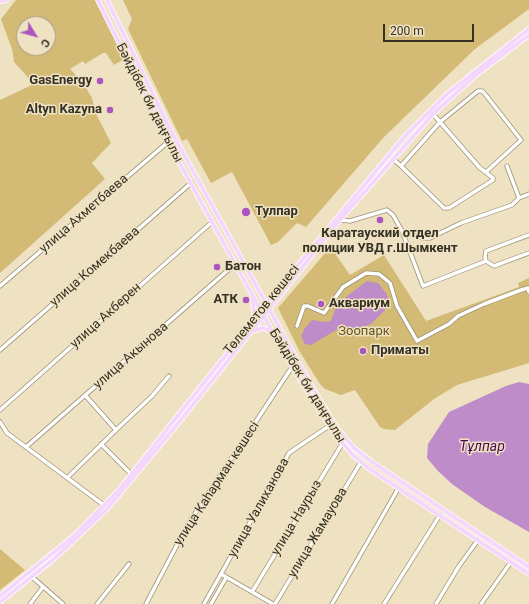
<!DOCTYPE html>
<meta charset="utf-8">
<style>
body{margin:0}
#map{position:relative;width:529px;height:604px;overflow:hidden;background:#eee2c2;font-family:Roboto,sans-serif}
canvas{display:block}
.north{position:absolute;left:16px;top:16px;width:40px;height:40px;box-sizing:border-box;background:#eee2c2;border:1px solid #a49b83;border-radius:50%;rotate:127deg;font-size:11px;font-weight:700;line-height:16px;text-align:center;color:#353024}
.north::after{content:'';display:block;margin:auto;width:14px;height:18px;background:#ac54c0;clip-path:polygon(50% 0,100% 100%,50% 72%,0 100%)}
.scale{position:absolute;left:383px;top:24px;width:91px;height:18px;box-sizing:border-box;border:2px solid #353024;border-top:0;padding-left:5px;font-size:12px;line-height:14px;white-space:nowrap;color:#353024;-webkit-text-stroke:3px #eee2c2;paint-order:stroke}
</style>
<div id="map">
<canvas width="529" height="604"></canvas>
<div class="north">С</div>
<div class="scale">200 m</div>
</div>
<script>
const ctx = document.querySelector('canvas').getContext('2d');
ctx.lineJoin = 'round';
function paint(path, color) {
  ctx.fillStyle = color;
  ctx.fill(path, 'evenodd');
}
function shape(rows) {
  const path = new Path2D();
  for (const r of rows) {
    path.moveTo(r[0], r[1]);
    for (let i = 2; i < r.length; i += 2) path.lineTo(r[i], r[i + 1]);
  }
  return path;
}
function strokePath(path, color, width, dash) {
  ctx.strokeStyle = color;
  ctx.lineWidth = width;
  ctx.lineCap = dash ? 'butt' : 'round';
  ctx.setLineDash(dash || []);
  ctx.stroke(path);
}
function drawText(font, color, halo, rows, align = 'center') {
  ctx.font = font + ' Roboto,sans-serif';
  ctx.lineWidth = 3;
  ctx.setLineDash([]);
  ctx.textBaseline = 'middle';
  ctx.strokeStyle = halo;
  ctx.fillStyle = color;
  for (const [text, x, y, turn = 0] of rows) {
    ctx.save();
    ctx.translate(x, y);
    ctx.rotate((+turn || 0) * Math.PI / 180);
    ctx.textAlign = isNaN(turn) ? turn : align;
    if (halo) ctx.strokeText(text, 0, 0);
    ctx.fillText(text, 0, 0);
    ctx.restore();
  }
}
const green = shape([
 [16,0,95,0,122,52,124,59,114,65,106,53,103,53,85,64,83,61,70,69,82,81,92,98,96,114,111,143,92,163,105,179,0,273,0,100,34,84,14,62,12,49,1,19],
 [24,24,48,24,48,48,24,48],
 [123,0,529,0,529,9,475,49,384,137,306,227,297,223,278,242,271,245,232,172,211,183,187,139,182,141,128,29,132,19],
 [333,244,339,252,336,255,350,275,384,255,426,321,519,287,518,283,529,278,529,363,457,385,434,399,395,430,384,429,380,427,355,390,341,395,325,389,320,384,300,352,278,308],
 [0,549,25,570,0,590]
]);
const water = shape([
 [367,281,378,283,386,293,390,303,384,311,371,324,355,330,336,330,311,345,305,344,301,336,305,328,312,320,325,322,331,321,335,309,346,297],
 [519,382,529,384,529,532,485,507,452,484,438,471,427,458,428,444,449,412,506,386]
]);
const minor = shape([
 [433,114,440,122,478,91,482,91,485,94,521,140,486,172],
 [440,122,479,167,493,178,493,180,449,208,444,208,401,166,440,122],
 [393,159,401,166],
 [507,166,519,198],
 [340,220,350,221,387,210,393,215,402,231,423,286,486,261],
 [402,231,422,238,430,238,461,223,512,205,519,198,529,194],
 [529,235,486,251,485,257,486,261,494,266,529,253],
 [0,286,168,142],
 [297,326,304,306,308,306,324,313,343,287,366,273,379,274,390,283,397,306,417,341,449,324,458,316,484,304,521,290,528,288,529,292],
 [0,350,191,183],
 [0,410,212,222],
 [0,422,7,433,105,506],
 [116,430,152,396,169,376],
 [101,444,132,475],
 [26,447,235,264],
 [68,477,116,430,85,395],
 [221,574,273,604],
 [31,576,63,604],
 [252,592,342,444],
 [30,604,43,587],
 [97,604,129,564],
 [146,604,188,524,292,367],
 [204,604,289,453,329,426],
 [211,604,226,578],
 [275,604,361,462],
 [332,604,398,489],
 [384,604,440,515],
 [436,604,459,566,478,540],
 [481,604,511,562]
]);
const major = shape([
 [98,0,168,142,292,367,334,433,353,455,368,468,529,574],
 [107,0,171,131,312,387,337,428,354,448,372,462,529,567],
 [1,1,7,0],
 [253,298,254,319],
 [252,331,263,328,272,332],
 [0,596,75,535,119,490,279,288,405,136,447,94,529,29],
 [0,602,55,558,108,508,176,426,340,220,433,114,476,75,529,35]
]);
const markers = [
 [100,81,4,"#ac54c0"],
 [110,110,4,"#ac54c0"],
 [246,212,5,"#ac54c0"],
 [380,220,4,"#ac54c0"],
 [217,267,4,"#ac54c0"],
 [246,300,4,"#ac54c0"],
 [321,304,4,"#ac54c0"],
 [363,351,4,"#ac54c0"]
];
const poiNames = [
 ["GasEnergy",92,81,"right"],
 ["Altyn Kazyna",102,110,"right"],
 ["Тулпар",255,212],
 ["Каратауский отдел",380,234,"center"],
 ["полиции УВД г.Шымкент",380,249,"center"],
 ["Батон",225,267],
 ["АТК",238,300,"right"],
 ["Аквариум",329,304],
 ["Приматы",371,351]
];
const streetNames = [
 ["Бәйдібек би даңғылы",149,103,63],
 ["улица Ахметбаева",84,214,-41],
 ["улица Комекбаева",95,267,-41],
 ["Төлеметов көшесі",262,310,-51],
 ["улица Акберен",106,316,-42],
 ["улица Акынова",131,356,-41],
 ["Бәйдібек би даңғылы",307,386,58],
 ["улица Каһарман көшесі",217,484,-57],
 ["улица Уалиханова",259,508,-61],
 ["улица Наурыз",297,518,-59],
 ["улица Жамауова",318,533,-59]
];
const parkNames = [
 ["Зоопарк",364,332]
];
const waterNames = [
 ["Тұлпар",482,447]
];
paint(green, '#d3ba75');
paint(water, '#be8cc9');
strokePath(minor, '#9e9375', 5);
strokePath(major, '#fff', 5.5);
strokePath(minor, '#fff', 3.5);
strokePath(major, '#f5d6fd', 4);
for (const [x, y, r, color] of markers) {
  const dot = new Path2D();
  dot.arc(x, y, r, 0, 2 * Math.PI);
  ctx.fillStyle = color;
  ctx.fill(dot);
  strokePath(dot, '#eee2c2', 1.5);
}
drawText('bold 13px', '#353024', '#eee2c2', poiNames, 'left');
drawText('13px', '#353024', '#eee2c2', streetNames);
drawText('13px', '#665418', '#eee2c2', parkNames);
drawText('italic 14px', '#480654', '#eee2c2', waterNames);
</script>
